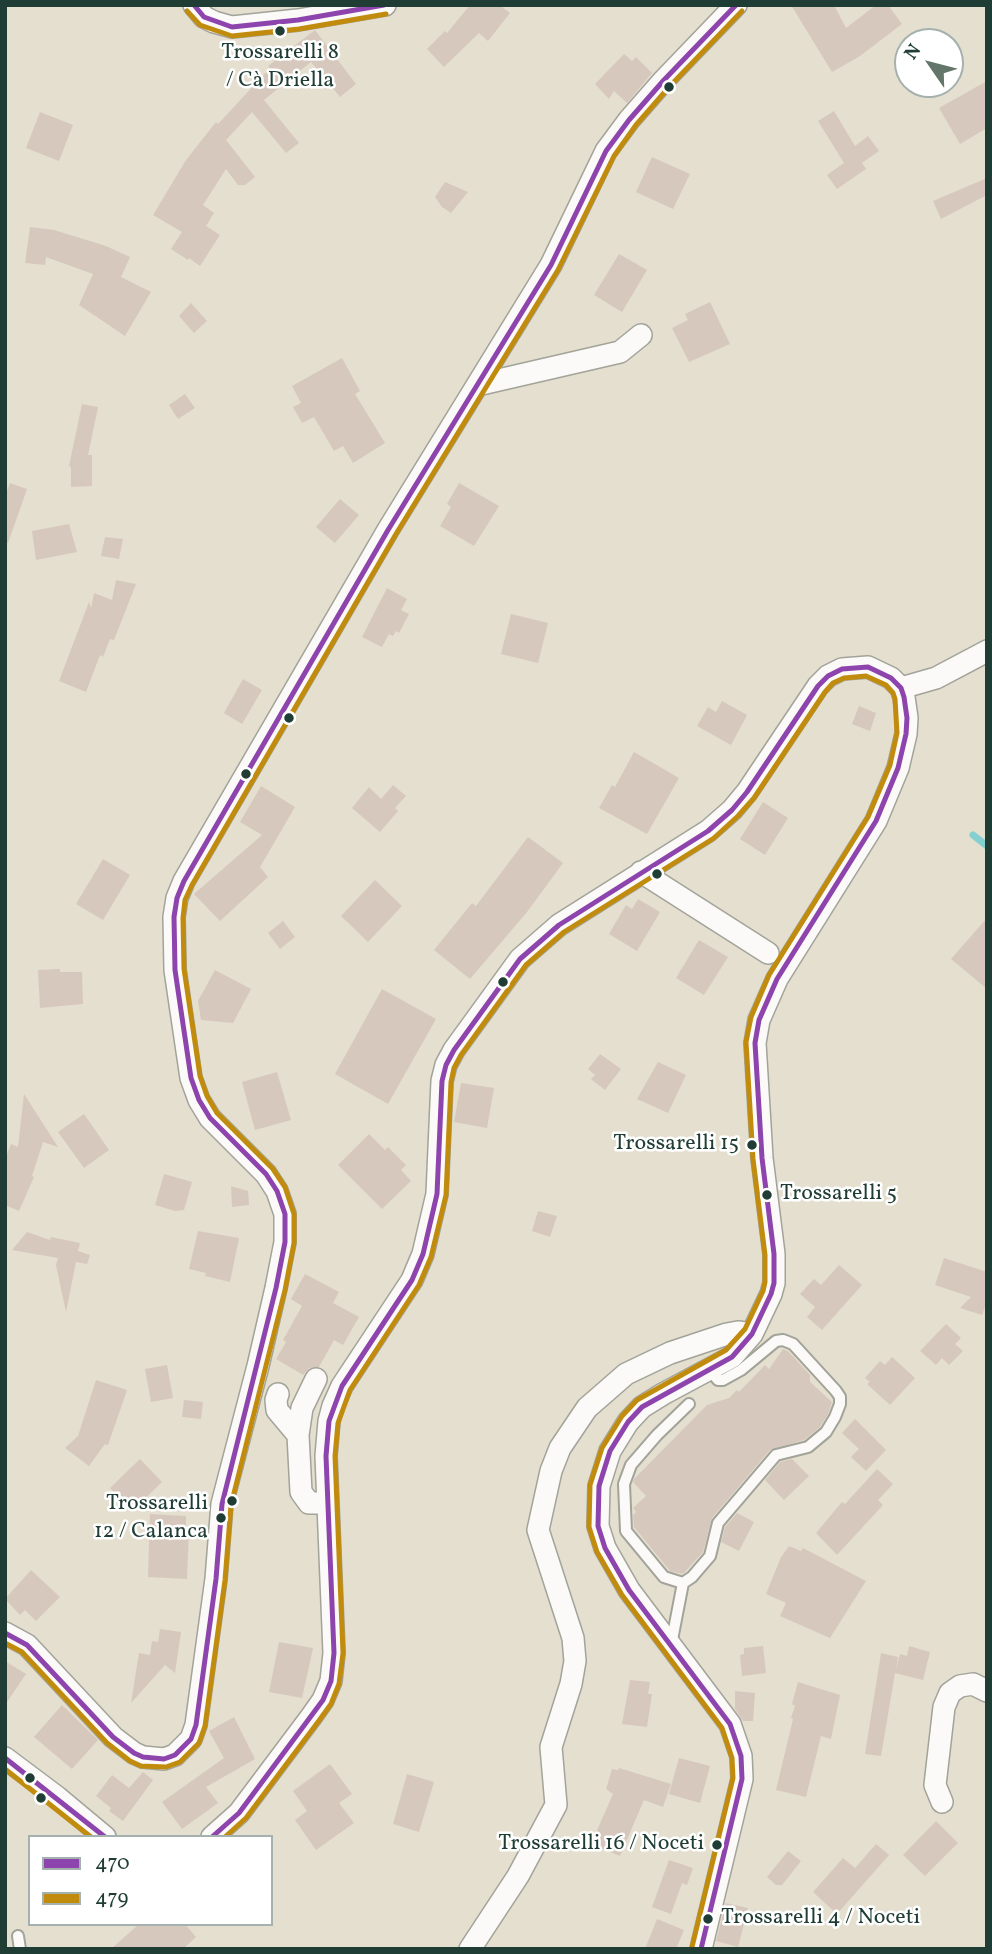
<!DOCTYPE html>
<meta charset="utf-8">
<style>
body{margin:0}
#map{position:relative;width:992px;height:1954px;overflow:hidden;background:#e4dfcf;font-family:Vollkorn,serif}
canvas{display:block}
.frame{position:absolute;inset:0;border:7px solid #1f3d34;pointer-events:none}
.legend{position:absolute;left:28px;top:1835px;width:245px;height:91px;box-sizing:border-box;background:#fff;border:2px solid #a5b1ae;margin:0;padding:9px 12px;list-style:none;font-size:21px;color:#1f3d34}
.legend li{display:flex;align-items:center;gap:14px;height:35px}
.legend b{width:35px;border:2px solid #a5b1ae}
.north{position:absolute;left:894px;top:28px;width:70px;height:70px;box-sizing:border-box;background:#fff;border:2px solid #a5b1ae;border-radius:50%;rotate:305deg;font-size:19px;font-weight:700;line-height:28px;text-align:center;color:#1f3d34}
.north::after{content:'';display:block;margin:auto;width:24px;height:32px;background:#64766a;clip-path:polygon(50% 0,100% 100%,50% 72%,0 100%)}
</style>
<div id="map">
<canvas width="992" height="1954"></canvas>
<div class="frame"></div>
<ul class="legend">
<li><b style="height:9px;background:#8e44ad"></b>470</li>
<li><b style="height:9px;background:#c18c0d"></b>479</li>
</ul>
<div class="north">N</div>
</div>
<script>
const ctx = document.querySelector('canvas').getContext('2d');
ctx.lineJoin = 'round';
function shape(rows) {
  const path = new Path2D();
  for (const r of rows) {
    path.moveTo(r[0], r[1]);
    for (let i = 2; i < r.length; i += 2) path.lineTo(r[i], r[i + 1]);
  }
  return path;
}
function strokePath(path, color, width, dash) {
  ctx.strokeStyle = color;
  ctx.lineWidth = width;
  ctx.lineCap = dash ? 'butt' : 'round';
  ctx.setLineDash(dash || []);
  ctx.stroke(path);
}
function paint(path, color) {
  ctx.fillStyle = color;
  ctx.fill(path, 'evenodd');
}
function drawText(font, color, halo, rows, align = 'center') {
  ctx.font = font + ' Vollkorn,serif';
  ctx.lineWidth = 5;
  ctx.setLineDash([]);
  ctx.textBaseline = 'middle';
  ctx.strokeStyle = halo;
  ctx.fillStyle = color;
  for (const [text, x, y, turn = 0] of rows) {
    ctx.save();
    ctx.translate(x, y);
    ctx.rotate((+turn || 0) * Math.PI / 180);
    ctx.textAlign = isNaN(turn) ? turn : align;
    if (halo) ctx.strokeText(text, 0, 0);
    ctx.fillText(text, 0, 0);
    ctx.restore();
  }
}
const stream = shape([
 [973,835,987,846]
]);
const building = shape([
 [470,5,500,5,510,13,488,41,479,33,444,67,427,49,445,31,447,33],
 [791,5,834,5,846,28,876,5,888,5,902,24,860,56,832,72],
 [315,30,356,84,340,97,311,62,264,100,299,143,286,153,252,112,226,140,255,177,245,185,238,185,226,169,203,205,214,213,206,226,220,235,200,266,189,258,188,260,171,249,182,232,153,215,186,160,216,122,218,124,270,68,268,66],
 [624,54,632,61,636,57,652,73,627,103,614,91,609,99,595,84],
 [987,81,987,128,960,144,939,108],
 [834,111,855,146,868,136,879,151,862,163,866,169,837,189,827,175,844,163,818,121],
 [40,112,73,125,59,161,26,148],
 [652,157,690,174,673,209,636,192],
 [987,178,987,195,941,219,933,201],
 [445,182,468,192,451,213,442,207,435,197],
 [30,227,54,230,106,246,130,257,121,277,151,292,125,336,79,305,93,274,46,257,45,265,25,263],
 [619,254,647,270,622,312,594,295],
 [710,302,730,344,689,362,672,328,688,320,685,314],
 [191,303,207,321,194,333,179,316],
 [342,358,360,391,355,394,385,443,353,463,343,446,334,451,314,417,302,423,293,407,301,403,292,386],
 [185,394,195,408,178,419,169,405],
 [82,404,98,407,88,455,92,455,92,486,71,487,71,467,69,466],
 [10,483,27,489,8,543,5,543,5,496],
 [459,483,499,506,474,546,440,526,451,507,447,504],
 [340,499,359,515,335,543,316,527],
 [69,524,77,552,36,560,32,531],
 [105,537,123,539,119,559,101,556],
 [116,580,136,584,114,640,110,639,103,657,100,655,86,692,59,681,89,602,91,608,94,593,112,600],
 [387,588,407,599,401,610,409,614,399,633,396,631,393,636,389,634,382,647,362,637],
 [511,614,548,623,538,663,501,654],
 [243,679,262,690,242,724,224,713],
 [722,701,747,715,731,745,697,726,708,707,716,712],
 [859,706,876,713,870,731,852,724],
 [634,752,679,778,647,834,599,808,612,785,615,787],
 [393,785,406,796,395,808,398,811,380,832,352,808,369,787,381,799],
 [261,786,295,807,260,867,268,877,220,921,194,894,262,835,240,822],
 [763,802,788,818,765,855,740,839],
 [528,837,563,863,527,912,470,979,434,950,472,903,476,906],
 [103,859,130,875,103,920,76,904],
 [375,880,402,906,368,942,341,916],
 [638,899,660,912,637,951,609,934,626,905,632,909],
 [987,918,987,989,951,959],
 [283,921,295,937,280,949,268,933],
 [699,940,728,957,704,995,676,978],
 [60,969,60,972,82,972,83,1004,40,1008,38,970],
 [215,970,251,989,233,1023,201,1020,198,1001],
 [382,989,436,1019,388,1104,335,1074],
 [600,1054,621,1069,605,1090,591,1079,595,1075,588,1069],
 [658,1062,686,1075,668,1113,637,1099],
 [277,1072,291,1120,255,1130,242,1082],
 [461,1083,494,1088,487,1128,454,1122],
 [24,1094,58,1147,43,1142,32,1176,34,1177,19,1211,5,1205,5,1159,11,1144,18,1147],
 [84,1114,109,1150,84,1168,58,1132],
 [369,1134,385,1150,388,1147,406,1165,401,1170,411,1181,382,1209,338,1165],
 [164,1174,192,1182,184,1210,175,1211,155,1205],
 [231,1186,248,1191,249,1205,232,1207],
 [538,1211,557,1216,550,1237,532,1231],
 [198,1231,239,1238,230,1282,205,1276,206,1273,189,1269],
 [27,1232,50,1240,51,1237,80,1243,78,1251,90,1255,87,1264,76,1262,66,1312,56,1265,58,1258,12,1250],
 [944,1258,987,1272,987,1302,982,1315,960,1308,971,1297,935,1285],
 [839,1265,862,1285,822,1330,807,1317,815,1307,800,1294,814,1279,821,1285],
 [305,1274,339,1292,333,1303,359,1317,343,1345,334,1340,319,1367,309,1368,303,1375,276,1359,286,1342,283,1340,302,1306,291,1299],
 [946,1324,961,1338,955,1344,963,1351,949,1365,942,1358,936,1365,920,1351],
 [783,1349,788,1351,810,1375,810,1382,832,1402,828,1414,820,1427,804,1440,770,1450,712,1518,703,1552,683,1574,670,1571,634,1527,633,1515,636,1512,633,1508,646,1496,633,1482,634,1479,707,1405,729,1398,737,1390,739,1392,765,1365,769,1369],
 [892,1357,915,1378,890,1405,867,1384,870,1382,865,1378,880,1361,885,1365],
 [167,1365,173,1398,151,1402,145,1369],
 [96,1380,127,1390,108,1445,105,1444,89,1466,65,1448,78,1436],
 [184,1400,203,1402,201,1419,182,1417],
 [855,1419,886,1450,866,1471,851,1457,859,1449,842,1433],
 [140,1459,162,1482,132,1511,110,1488],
 [792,1459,809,1476,784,1500,765,1480,780,1462],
 [877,1469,893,1484,878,1500,883,1505,837,1555,816,1533,842,1502,845,1504],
 [737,1513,754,1522,739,1551,721,1542,725,1527],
 [150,1514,186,1516,186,1528,189,1528,187,1579,148,1577],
 [789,1546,801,1551,803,1548,866,1581,830,1638,780,1616,786,1603,766,1594,781,1557],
 [31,1570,60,1597,36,1621,25,1610,20,1615,5,1599],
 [160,1629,181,1632,175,1673,165,1665,131,1703,139,1653,150,1655,152,1641,158,1642],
 [279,1642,313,1648,302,1698,269,1692],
 [763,1646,766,1673,742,1676,740,1655,744,1654,744,1648],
 [909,1646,930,1652,923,1680,895,1673,881,1756,865,1754,881,1653,898,1657,896,1669,900,1654,907,1656],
 [5,1661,26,1674,5,1705],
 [630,1680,650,1682,648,1694,652,1694,647,1727,622,1724],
 [798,1682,840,1695,831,1739,821,1736,806,1797,776,1790,793,1719,791,1718,795,1706,792,1704],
 [735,1691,755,1693,753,1721,743,1721,735,1709],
 [62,1705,98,1740,72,1769,34,1737],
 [234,1717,255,1759,206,1787,218,1803,182,1829,162,1802,224,1758,209,1731],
 [679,1758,710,1766,700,1803,669,1794],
 [330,1764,352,1794,339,1803,354,1823,316,1850,295,1820,307,1811,293,1791],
 [619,1768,671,1784,663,1807,644,1800,620,1856,591,1844,613,1794,606,1789,612,1769,618,1770],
 [143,1772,153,1780,123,1821,109,1811,111,1808,96,1796,112,1775,129,1788],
 [407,1774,434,1782,419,1832,393,1824],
 [936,1821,958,1843,925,1876,903,1855],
 [876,1844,889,1855,837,1914,813,1892,843,1858,855,1868],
 [788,1851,801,1861,782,1885,776,1885,767,1877],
 [669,1860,693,1868,687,1885,682,1883,671,1914,652,1907],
 [726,1903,748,1908,738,1947,716,1941],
 [657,1919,684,1930,676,1949,645,1949],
 [139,1924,185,1924,196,1937,183,1949,111,1949]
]);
const service = shape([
 [689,1404,657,1435,631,1465,624,1484,626,1531,664,1577,683,1583,692,1577,710,1556,718,1523,776,1455,808,1447,826,1432,835,1417,840,1404,840,1397,836,1391,793,1344,783,1340,776,1341,741,1370,723,1380,718,1380,709,1370],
 [671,1645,683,1583],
 [18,1936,20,1949]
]);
const minor = shape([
 [194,5,204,17,214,22,232,27,298,20,385,5],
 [477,385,620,352,641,335],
 [901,688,936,678,987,651],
 [641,872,768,953],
 [316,1379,302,1408,298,1435,301,1492,309,1503,327,1503],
 [278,1394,276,1400,277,1410,298,1435],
 [5,1633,27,1645,113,1737,134,1753,143,1757,164,1759,175,1755,191,1739,196,1725,216,1579,222,1504,258,1366,276,1288,285,1242,285,1214,277,1191,266,1174,210,1118,199,1100,191,1078,175,970,174,917,177,898,184,881,388,530,551,265,606,151,629,120,664,80,736,5],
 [5,1758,57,1797,105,1837],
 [942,1802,935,1785,944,1707,950,1693,960,1686,973,1684,987,1691],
 [212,1837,239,1813,311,1717,323,1700,331,1681,334,1653,326,1456,329,1421,333,1406,342,1386,412,1280,423,1254,437,1194,442,1081,446,1065,454,1050,520,959,559,925,708,831,732,810,747,792,818,686,828,676,842,669,868,667,891,678,901,688,904,697,907,718,906,734,898,768,876,821,777,979,759,1020,755,1043,762,1158,774,1254,774,1283,771,1294,752,1334,732,1357,663,1394,642,1407,628,1422,610,1451,599,1486,598,1526,605,1548,629,1590,730,1724,741,1756,742,1779,701,1949],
 [470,1949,518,1876,556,1805,551,1747,571,1684,575,1661,573,1638,538,1530,551,1471,560,1448,587,1408,626,1374,670,1353,727,1334,738,1332,752,1334]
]);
const bus1 = shape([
 [194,5,204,17,232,27,298,20,384,5],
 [5,1633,27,1645,113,1737,134,1753,143,1757,164,1759,175,1755,191,1739,196,1725,216,1579,222,1504,276,1288,285,1242,285,1214,277,1191,266,1174,210,1118,199,1100,191,1078,175,970,174,917,177,898,184,881,388,530,551,265,606,151,629,120,664,80,736,5],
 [5,1758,105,1837],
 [212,1837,239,1813,323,1700,331,1681,334,1653,326,1456,329,1421,342,1386,412,1280,423,1254,437,1194,442,1081,446,1065,454,1050,520,959,559,925,708,831,732,810,747,792,818,686,828,676,842,669,868,667,891,678,901,688,904,697,907,718,906,734,898,768,876,821,777,979,759,1020,755,1043,762,1158,774,1254,774,1283,771,1294,752,1334,732,1357,642,1407,628,1422,610,1451,599,1486,598,1526,605,1548,629,1590,730,1724,741,1756,742,1779,701,1949]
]);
const bus2 = shape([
 [187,11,200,25,232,36,299,29,386,14],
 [5,1643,22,1652,107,1743,130,1761,141,1766,166,1767,180,1762,199,1743,205,1726,225,1580,231,1505,285,1290,294,1243,294,1214,285,1187,273,1169,217,1113,207,1096,200,1076,184,969,183,918,185,900,192,885,396,534,558,270,614,156,636,125,670,86,742,11],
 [5,1769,91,1837],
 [225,1837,246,1818,318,1722,331,1704,339,1684,343,1653,335,1456,338,1423,350,1390,419,1285,431,1257,446,1195,451,1082,454,1068,461,1055,526,965,564,932,714,838,738,816,754,798,825,692,833,683,844,678,866,676,886,685,893,693,895,699,897,733,890,765,868,817,769,975,751,1017,746,1042,753,1159,765,1255,765,1282,763,1291,745,1329,726,1350,637,1400,622,1416,602,1448,590,1485,589,1527,597,1552,622,1595,722,1728,732,1758,733,1778,692,1947]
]);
const markers = [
 [280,31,6,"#1f3d34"],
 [669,87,6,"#1f3d34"],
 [289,718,6,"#1f3d34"],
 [246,774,6,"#1f3d34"],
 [657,874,6,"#1f3d34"],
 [503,982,6,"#1f3d34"],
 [752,1145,6,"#1f3d34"],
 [767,1195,6,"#1f3d34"],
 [232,1501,6,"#1f3d34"],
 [221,1518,6,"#1f3d34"],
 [30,1778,6,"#1f3d34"],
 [41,1798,6,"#1f3d34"],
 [717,1845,6,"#1f3d34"],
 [708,1919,6,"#1f3d34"]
];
const busNames = [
 ["Trossarelli 8",280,54,"center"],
 ["/ Cà Driella",280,82,"center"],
 ["Trossarelli 15",739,1145],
 ["Trossarelli 5",780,1195,"left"],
 ["Trossarelli",208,1505],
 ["12 / Calanca",208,1533],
 ["Trossarelli 16 / Noceti",704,1845],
 ["Trossarelli 4 / Noceti",721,1919,"left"]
];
strokePath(stream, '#84d0d0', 7);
paint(building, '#d7c8be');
strokePath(service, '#a2a399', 14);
strokePath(minor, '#a2a399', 24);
strokePath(service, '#fbfaf8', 10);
strokePath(minor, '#fbfaf8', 21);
strokePath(bus1, '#8e44ad', 5);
strokePath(bus2, '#c18c0d', 5);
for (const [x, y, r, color] of markers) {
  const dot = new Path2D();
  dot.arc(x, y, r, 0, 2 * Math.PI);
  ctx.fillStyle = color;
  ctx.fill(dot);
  strokePath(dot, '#fff', 2.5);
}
drawText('22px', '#1f3d34', '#fff', busNames, 'right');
</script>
